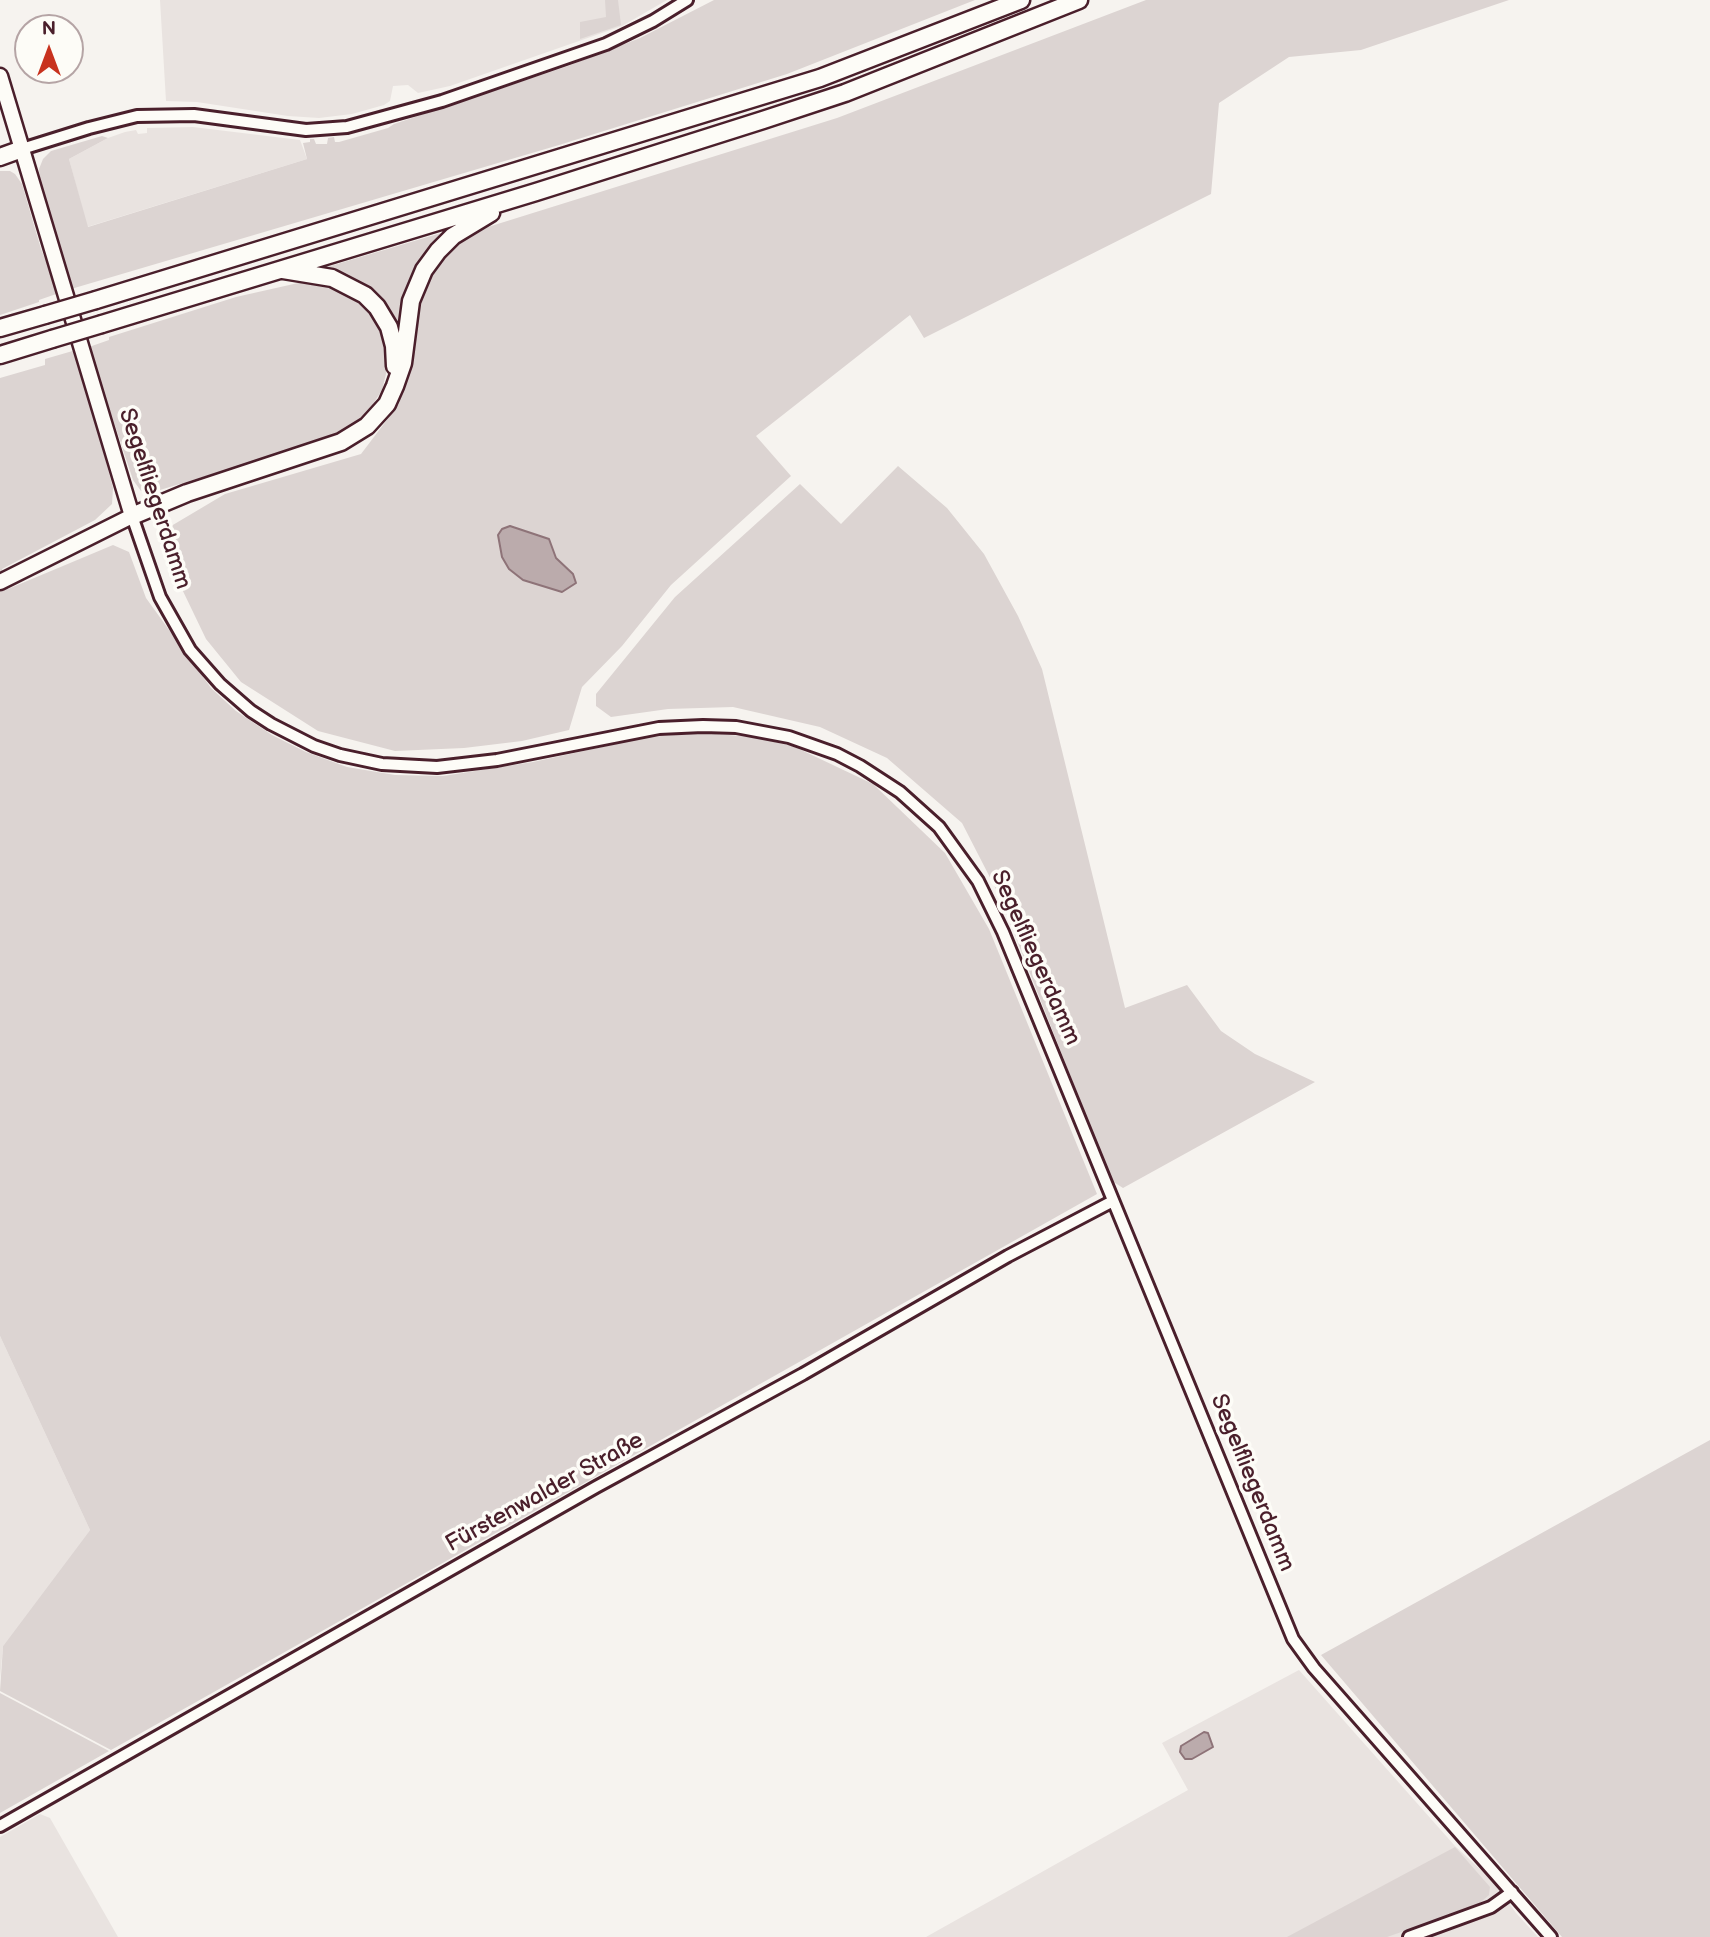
<!DOCTYPE html>
<meta charset="utf-8">
<style>
body{margin:0}
#map{position:relative;width:1710px;height:1937px;overflow:hidden;background:#f6f3ef;font-family:"Balsamiq Sans",sans-serif}
canvas{display:block}
.north{position:absolute;left:14px;top:14px;width:70px;height:70px;box-sizing:border-box;background:#fdfcf7;border:2px solid #b5a4a5;border-radius:50%;rotate:0deg;font-size:19px;font-weight:700;line-height:28px;text-align:center;color:#4a1f2b}
.north::after{content:'';display:block;margin:auto;width:24px;height:32px;background:#c8321e;clip-path:polygon(50% 0,100% 100%,50% 72%,0 100%)}
</style>
<div id="map">
<canvas width="1710" height="1937"></canvas>
<div class="north">N</div>
</div>
<script>
const ctx = document.querySelector('canvas').getContext('2d');
ctx.lineJoin = 'round';
function paint(path, color) {
  ctx.fillStyle = color;
  ctx.fill(path, 'evenodd');
}
function shape(rows) {
  const path = new Path2D();
  for (const r of rows) {
    path.moveTo(r[0], r[1]);
    for (let i = 2; i < r.length; i += 2) path.lineTo(r[i], r[i + 1]);
  }
  return path;
}
function strokePath(path, color, width, dash) {
  ctx.strokeStyle = color;
  ctx.lineWidth = width;
  ctx.lineCap = dash ? 'butt' : 'round';
  ctx.setLineDash(dash || []);
  ctx.stroke(path);
}
function drawText(font, color, halo, rows, align = 'center') {
  ctx.font = font + ' "Balsamiq Sans",sans-serif';
  ctx.lineWidth = 7;
  ctx.setLineDash([]);
  ctx.textBaseline = 'middle';
  ctx.strokeStyle = halo;
  ctx.fillStyle = color;
  for (const [text, x, y, turn = 0] of rows) {
    ctx.save();
    ctx.translate(x, y);
    ctx.rotate((+turn || 0) * Math.PI / 180);
    ctx.textAlign = isNaN(turn) ? turn : align;
    if (halo) ctx.strokeText(text, 0, 0);
    ctx.fillText(text, 0, 0);
    ctx.restore();
  }
}
const built = shape([
 [160,0,667,0,622,26,450,86,418,93,408,85,393,86,390,101,384,105,352,114,319,118,288,116,197,102,166,101],
 [193,127,300,140,307,159,87,227,69,159,108,138,125,132,136,130,138,134,147,133,147,128],
 [0,1336,90,1530,3,1646,0,1680],
 [1299,1670,1455,1846,1494,1882,1516,1913,1538,1937,926,1937,1188,1790,1162,1743],
 [40,1814,50,1818,118,1937,0,1937,0,1837]
]);
const green = shape([
 [605,0,618,0,621,25,580,39,580,22,606,17],
 [714,0,975,0,787,74,559,145,71,289,40,180,39,169,43,159,51,151,102,136,108,138,69,159,88,227,307,159,303,143,310,142,310,139,314,139,316,144,327,144,328,138,334,137,335,142,339,142,388,128,394,124,568,66,640,38],
 [1146,0,1509,0,1361,50,1289,57,1219,103,1211,194,924,338,910,315,756,436,791,476,671,585,622,646,582,687,569,730,522,741,464,748,395,751,318,731,241,682,206,639,156,535,225,494,361,454,399,404,424,288,450,249,488,227,837,118],
 [510,526,549,539,556,558,573,574],
 [0,171,10,171,15,174,22,184,41,249,59,293,39,300,39,302,0,315],
 [451,230,444,237,400,350,387,315,317,270],
 [307,281,321,282,351,293,367,306,377,320,386,339,387,370,382,390,368,412,349,429,334,437,160,490,149,493,141,491,133,480,89,347,109,340,109,337,236,297],
 [76,350,113,488,112,504,95,520,2,569,8,589,113,545,129,552,146,598,211,688,236,711,272,735,306,752,347,767,395,775,443,776,533,762,648,737,702,733,755,737,795,747,873,784,945,853,989,929,1097,1194,111,1750,0,1691,3,1646,90,1530,0,1336,0,378,45,365,45,359],
 [898,466,947,508,984,554,1018,616,1042,669,1125,1008,1187,985,1221,1031,1255,1054,1315,1082,1123,1188,1112,1181,999,895,962,823,887,758,820,727,733,707,668,709,611,717,596,706,596,694,675,597,800,484,841,524],
 [1710,1440,1710,1937,1562,1937,1321,1655],
 [0,1693,109,1751,0,1813],
 [1455,1847,1490,1887,1489,1895,1476,1906,1387,1937,1287,1937]
]);
const water = shape([
 [510,526,549,539,556,558,573,574,576,583,562,592,523,580,509,569,502,557,498,535,502,529,510,526],
 [1204,1732,1208,1733,1213,1747,1192,1759,1185,1759,1180,1752,1181,1746,1204,1732]
]);
const minor = shape([
 [22,149,89,128,137,116,194,115,306,130,347,127,442,101,606,44,653,21,687,0],
 [132,516,160,597,190,650,220,684,251,711,271,724,314,746,340,755,382,764,437,767,497,760,659,728,703,726,736,727,789,737,837,754,860,766,900,792,939,827,978,881,1003,932,1293,1639,1314,1668,1551,1937],
 [0,1826,596,1487,803,1374,1008,1256,1113,1201],
 [1409,1937,1491,1907,1512,1892]
]);
const major = shape([
 [0,76,132,516,0,582]
]);
const highway = shape([
 [0,157,22,149],
 [283,270,332,278,365,295,377,307,389,327,394,346,395,366],
 [96,300,820,78,1021,0],
 [102,324,536,192,763,120,845,93,1079,0],
 [0,328,45,315],
 [0,355,52,339],
 [132,516,187,493,341,442,367,426,387,404,395,386,403,363,411,301,424,270,438,251,453,236,491,213]
]);
const highwayBridge = shape([
 [45,315,96,300],
 [52,339,102,324]
]);
const streetNames = [
 ["Segelfliegerdamm",154,499,72],
 ["Segelfliegerdamm",1035,958,66],
 ["Segelfliegerdamm",1252,1483,68],
 ["Fürstenwalder Straße",545,1493,-29]
];
paint(built, '#e9e3e0');
paint(green, '#dcd4d2');
paint(water, '#bbabac');
strokePath(water, '#8e7378', 2);
strokePath(minor, '#4a1f2b', 16);
strokePath(major, '#4a1f2b', 19);
strokePath(highway, '#4a1f2b', 21);
strokePath(minor, '#fdfcf7', 10);
strokePath(major, '#fdfcf7', 14);
strokePath(highway, '#fdfcf7', 16);
strokePath(highwayBridge, '#4a1f2b', 21, []);
strokePath(highwayBridge, '#fdfcf7', 16);
drawText('23px', '#4a1f2b', '#fdfcf7', streetNames);
</script>
